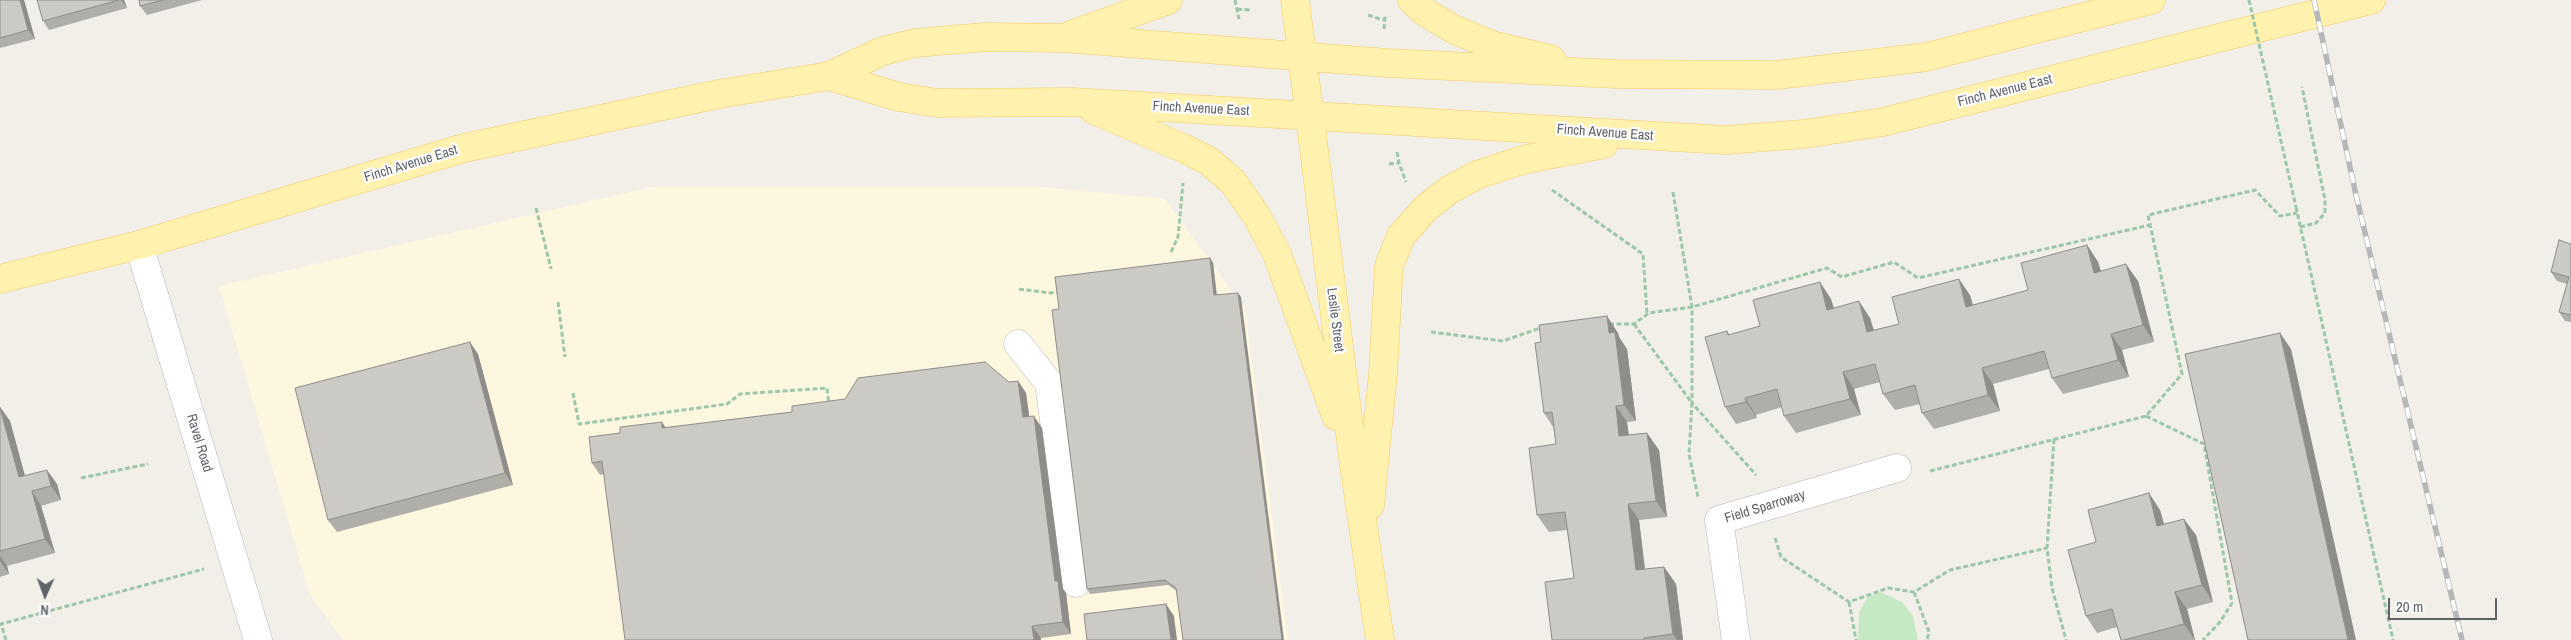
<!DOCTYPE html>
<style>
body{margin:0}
#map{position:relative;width:2571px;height:640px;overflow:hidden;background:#f1efe8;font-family:"Archivo Narrow",sans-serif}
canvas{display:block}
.north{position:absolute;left:20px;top:570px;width:50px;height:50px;-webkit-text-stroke:4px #fff;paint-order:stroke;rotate:182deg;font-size:14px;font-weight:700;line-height:20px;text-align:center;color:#5f6368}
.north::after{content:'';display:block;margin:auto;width:18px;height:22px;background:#5f6368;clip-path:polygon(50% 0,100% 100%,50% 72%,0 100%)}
.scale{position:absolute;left:2388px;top:598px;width:109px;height:22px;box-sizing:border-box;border:2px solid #5f6368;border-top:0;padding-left:6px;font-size:15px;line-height:18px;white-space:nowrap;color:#5f6368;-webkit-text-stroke:4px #fff;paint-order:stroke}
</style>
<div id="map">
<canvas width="2571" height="640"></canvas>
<div class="north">N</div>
<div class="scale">20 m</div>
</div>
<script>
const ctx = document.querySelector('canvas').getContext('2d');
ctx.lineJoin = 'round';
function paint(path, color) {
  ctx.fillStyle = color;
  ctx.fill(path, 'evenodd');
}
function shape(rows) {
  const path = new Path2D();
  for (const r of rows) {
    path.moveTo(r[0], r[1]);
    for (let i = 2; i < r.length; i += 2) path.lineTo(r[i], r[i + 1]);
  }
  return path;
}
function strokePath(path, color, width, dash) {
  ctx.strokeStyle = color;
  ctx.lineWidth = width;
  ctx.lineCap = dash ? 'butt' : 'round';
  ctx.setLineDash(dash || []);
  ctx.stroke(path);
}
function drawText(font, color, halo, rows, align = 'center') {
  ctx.font = font + ' "Archivo Narrow",sans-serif';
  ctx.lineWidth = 4.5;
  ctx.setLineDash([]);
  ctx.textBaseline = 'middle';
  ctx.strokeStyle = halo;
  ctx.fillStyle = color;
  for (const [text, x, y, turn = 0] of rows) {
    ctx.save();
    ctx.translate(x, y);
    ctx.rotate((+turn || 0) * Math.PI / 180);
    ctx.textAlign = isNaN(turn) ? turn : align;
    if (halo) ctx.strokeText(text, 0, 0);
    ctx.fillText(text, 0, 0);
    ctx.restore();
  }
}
const commercial = shape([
 [652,187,1042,187,1165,199,1245,309,1288,640,343,640,310,595,219,286]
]);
const green = shape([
 [1880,592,1902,602,1913,616,1918,640,1858,640,1859,613,1867,598]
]);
const path = shape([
 [1235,0,1239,19],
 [1237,9,1250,10],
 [1368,15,1383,20],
 [1384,29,1385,16],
 [1397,152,1399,163,1406,182],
 [1389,164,1399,163],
 [1552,190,1643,254,1647,314],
 [1673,192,1692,307,1692,403,1756,475],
 [2296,207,2393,640],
 [536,208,551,269],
 [2300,227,2316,223,2325,213,2325,200,2302,87],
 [1171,252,1178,237,1183,183],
 [1019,289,1050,293,1060,292],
 [558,302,565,357],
 [1609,324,1634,324,1649,313,1692,307,1827,268,1842,277,1894,262,1918,278,2150,225],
 [1634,324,1692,403,1689,454,1698,497],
 [1431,332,1503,341,1543,327],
 [573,393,579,424,727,404,740,394,827,388,829,405],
 [2146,416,2204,444,2232,603,2220,622,2203,640],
 [2054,439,2047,548,2052,588,2066,640],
 [1930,471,2146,416,2182,374,2148,215,2255,190,2280,216,2297,213],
 [81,478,148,464],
 [1775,538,1781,557,1849,602,1888,588,1914,592,1950,570,2047,548],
 [1914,592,1929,632,1927,640],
 [1849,602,1856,640],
 [6,640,1,624,204,569]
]);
const minor = shape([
 [139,245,258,640],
 [1018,344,1049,383,1076,583],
 [1736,640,1719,520,1897,468]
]);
const major = shape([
 [1295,0,1354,465,1380,640],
 [1412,0,1425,12,1455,30,1492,45,1551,59],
 [1071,35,1168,0],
 [829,76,899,97,938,103,1072,102,1726,140,1804,134,1883,122,2371,0],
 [1094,110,1183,148,1209,161,1233,182,1256,215,1277,254,1336,416],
 [0,279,139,245,464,148,719,94,829,76,883,51,915,43,985,37,1063,38,1388,63,1616,74,1777,75,1926,57,2151,0],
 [1370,505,1383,374,1389,266,1401,236,1426,208,1449,190,1477,175,1522,160,1604,144]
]);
const rail = shape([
 [2314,0,2356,195,2462,640]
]);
const pathBridge = shape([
 [2249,0,2296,207]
]);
const wall = shape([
 [0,0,24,0,35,39,0,48],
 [37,0,124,0,127,8,49,30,43,21],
 [139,0,202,0,147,15,140,6],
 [2571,244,2571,322,2565,321,2559,312,2567,284,2557,281,2551,272],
 [2087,245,2098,262,2101,271,2138,281,2154,342,2122,350,2129,377,2063,394,2052,378,2049,369,1993,384,2000,411,1934,429,1922,413,1920,404,1895,410,1883,394,1880,382,1854,389,1861,415,1796,433,1784,416,1782,407,1756,415,1757,418,1736,424,1725,407,1727,331,1730,335,1760,326,1831,299,1834,308,1870,318,1874,330,1899,324,1970,295,1973,305,2028,290],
 [1210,258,1213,263,1217,295,1241,297,1177,591,1168,585,1090,594,1087,589,1059,309],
 [1618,333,1619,337,1627,349,1636,421,1627,422,1629,435,1647,433,1659,450,1667,517,1639,520,1645,569,1664,567,1676,584,1683,640,1552,640,1574,578,1567,530,1549,532,1537,515,1556,444,1553,427,1544,413],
 [478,354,513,485,337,532,328,520],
 [1018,381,1026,393,1029,416,1042,428,1063,589,1066,593,1071,634,1041,638,604,474,600,475,592,463,666,428,792,412,845,399],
 [0,407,10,421,25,476,57,484,61,500,41,506,55,553,7,566,9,574,0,577],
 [2160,510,2164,524,2196,535,2213,602,2187,609,2195,640,2121,640,2117,627,2097,633,2086,616,2096,542]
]);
const shadedWall = shape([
 [20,0,24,0,35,39,28,30],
 [121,0,124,0,127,8],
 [2087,245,2098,262,2106,290,2094,273],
 [1210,258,1213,263,1217,300,1214,295],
 [2126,264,2138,281,2154,342,2143,325],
 [1959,279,1970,295,1978,324,1966,307],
 [1820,282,1831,299,1839,326,1827,310],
 [1238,293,1241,297,1284,640,1282,640],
 [1859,301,1870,318,1879,349,1867,332],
 [1607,316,1618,333,1619,337,1627,349,1636,421,1624,405,1609,333],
 [2280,333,2291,349,2356,640,2348,640],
 [2111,334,2122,350,2129,377,2118,360],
 [470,342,478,354,513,485,505,473],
 [1982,368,1993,384,2000,411,1988,395],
 [1843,372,1854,389,1861,415,1850,399],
 [1018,381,1026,393,1031,429,1023,417],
 [1745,398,1756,415,1757,418,1746,402],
 [1616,406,1627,422,1631,453,1619,436],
 [0,407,10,421,29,491,19,477],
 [1034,416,1042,428,1063,589,1066,593,1071,634,1063,622,1055,581],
 [662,422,670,434,662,428],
 [1647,433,1659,450,1667,517,1656,501],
 [47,470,57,484,61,500,51,486],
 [32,491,41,506,55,553,45,539],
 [2149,493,2160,510,2169,542,2157,526],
 [1628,504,1639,520,1647,587,1636,570],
 [2184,519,2196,535,2213,602,2202,585],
 [0,556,7,566,9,574,0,561],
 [1664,567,1676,584,1683,640,1677,640,1673,634],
 [2175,592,2187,609,2195,640,2184,624],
 [1166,604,1174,616,1177,640,1171,640],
 [1032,626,1041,638,1041,640,1034,640]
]);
const building = shape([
 [0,0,20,0,28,30,0,38,0,0],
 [37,0,119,0,43,21,37,0],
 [139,0,163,0,140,6,139,0],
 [2559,240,2571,244,2571,315,2559,312,2569,277,2551,272,2559,240],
 [2087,245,2094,273,2126,264,2143,325,2111,334,2118,360,2052,378,2044,351,1982,368,1988,395,1922,413,1915,385,1883,394,1875,364,1843,372,1850,399,1784,416,1777,389,1745,398,1746,402,1725,407,1705,337,1727,331,1728,335,1760,326,1753,300,1820,282,1827,310,1859,301,1867,332,1899,324,1892,297,1959,279,1966,307,2028,290,2021,263,2087,245],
 [1210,258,1214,295,1238,293,1282,640,1183,640,1176,588,1165,580,1087,589,1052,310,1059,309,1055,277,1210,258],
 [1607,316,1609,333,1615,332,1624,405,1616,406,1619,436,1647,433,1656,501,1628,504,1636,570,1664,567,1673,634,1644,638,1644,640,1552,640,1545,582,1574,578,1565,512,1537,515,1529,448,1556,444,1552,412,1544,413,1535,343,1541,342,1539,325,1607,316],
 [2280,333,2348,640,2248,640,2185,354,2280,333],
 [470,342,505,473,328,520,295,388,470,342],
 [985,362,1009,382,1018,381,1023,417,1034,416,1055,581,1058,581,1063,622,1032,626,1034,640,625,640,602,461,592,463,589,437,620,433,620,427,662,422,662,428,792,412,792,406,845,399,858,378,985,362],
 [0,408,19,477,47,470,51,486,32,491,45,539,0,551,0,408],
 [2149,493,2157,526,2184,519,2202,585,2175,592,2184,624,2124,640,2121,640,2112,609,2086,616,2068,550,2096,542,2088,510,2149,493],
 [1166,604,1171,640,1087,640,1084,614,1166,604]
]);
const streetNames = [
 ["Finch Avenue East",2005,91,-14],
 ["Finch Avenue East",1201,109,3],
 ["Finch Avenue East",1605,133,4],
 ["Finch Avenue East",411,164,-17],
 ["Leslie Street",1335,320,83],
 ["Ravel Road",199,443,73],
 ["Field Sparroway",1765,507,-17]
];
paint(commercial, '#fef7e0');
paint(green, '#c5e8c5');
strokePath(minor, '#b5b8bc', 29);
strokePath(major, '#f2c960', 29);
strokePath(path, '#9cc7a9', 3, [5, 2.5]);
strokePath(minor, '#fff', 28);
strokePath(major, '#fff2af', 28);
strokePath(rail, '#b6b7b8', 5.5);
strokePath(rail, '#fff', 4, [11]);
strokePath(pathBridge, '#9cc7a9', 3, [5, 2.5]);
paint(wall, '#afaea9');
paint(shadedWall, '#8f8d8a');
paint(building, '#cccac5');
strokePath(building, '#8f8d8a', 1);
drawText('14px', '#5f6368', '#fff', streetNames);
</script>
